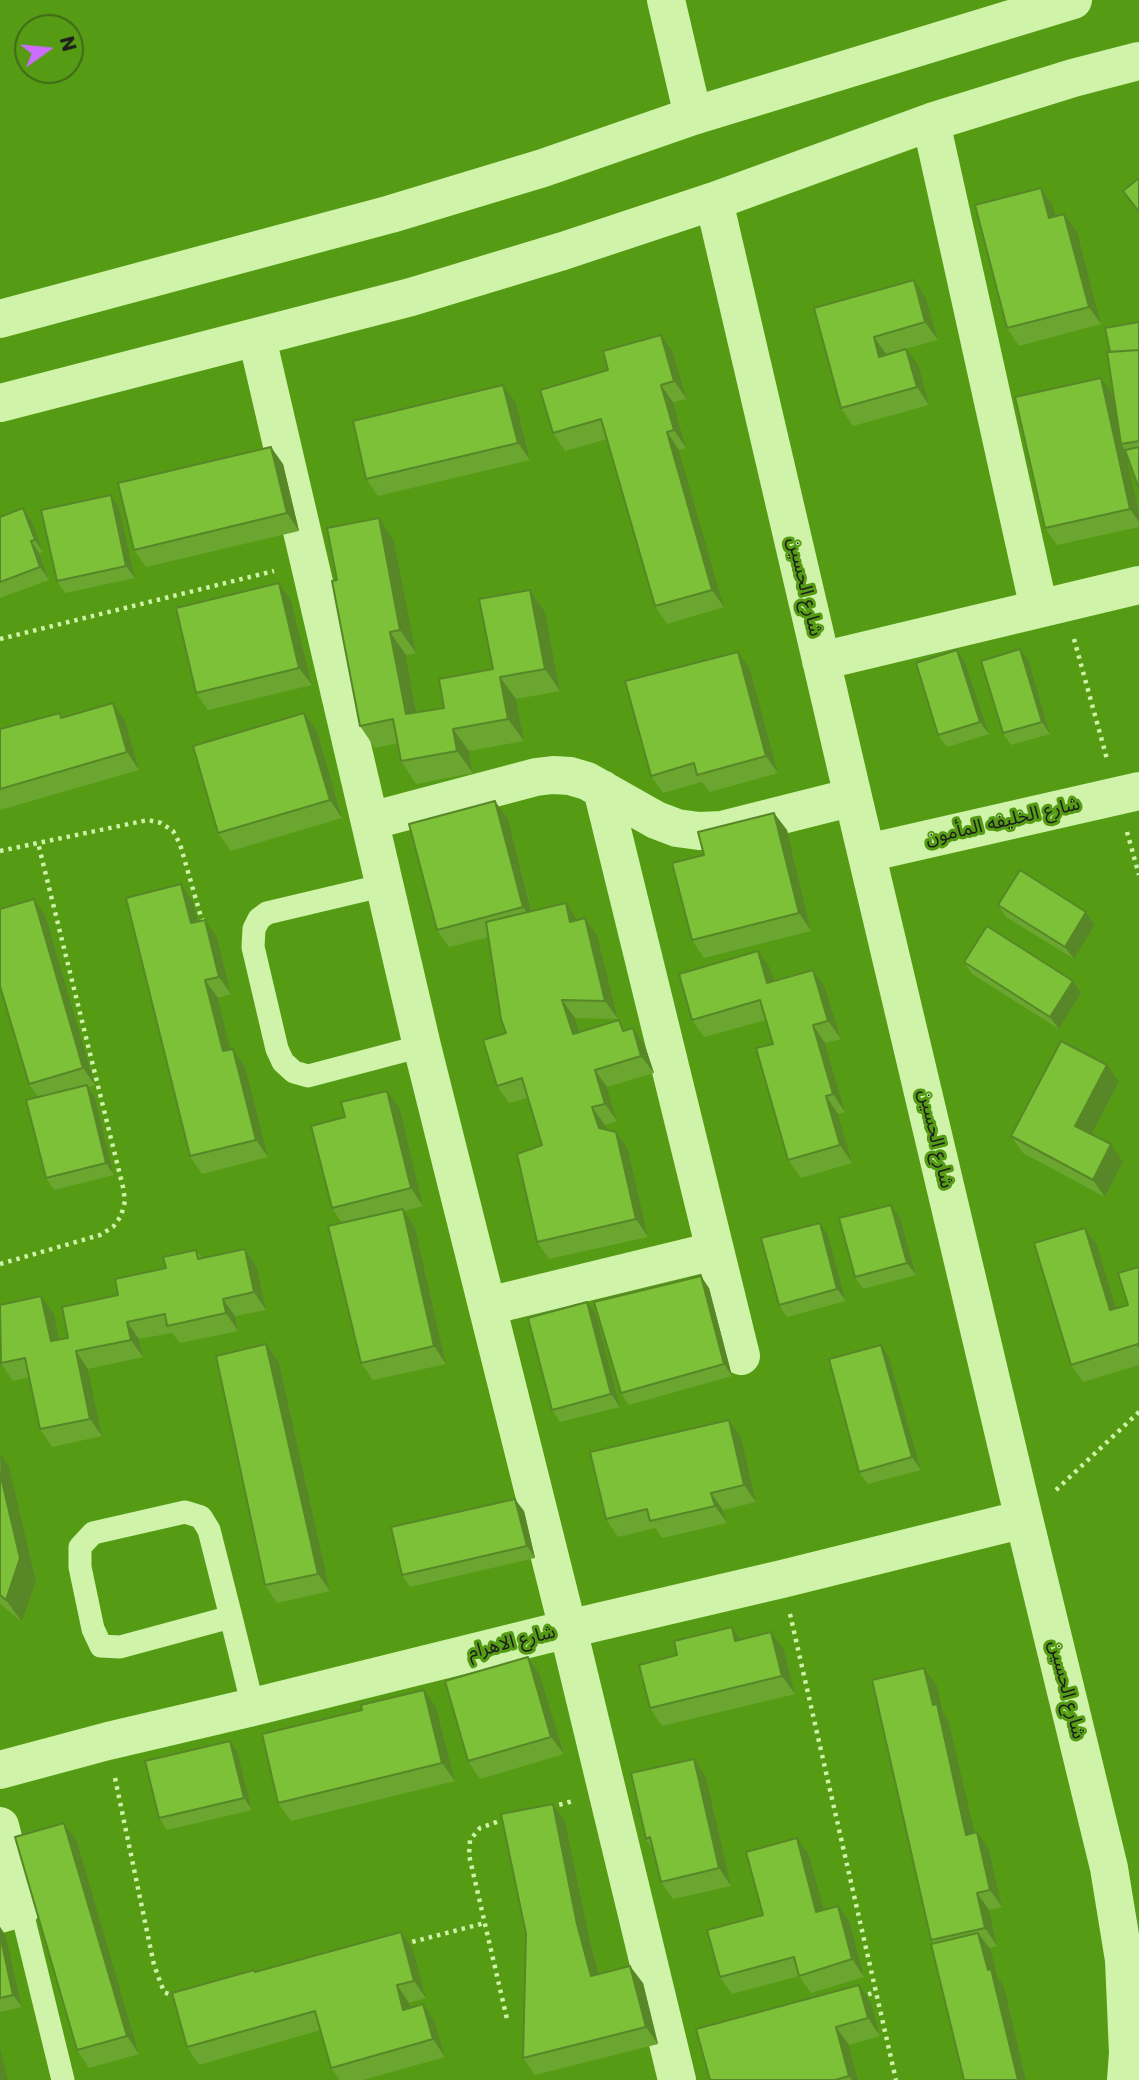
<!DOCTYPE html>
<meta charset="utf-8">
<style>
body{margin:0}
#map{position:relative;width:1139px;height:2080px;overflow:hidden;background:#559c14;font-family:Poppins,sans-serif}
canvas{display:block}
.north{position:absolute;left:14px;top:14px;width:70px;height:70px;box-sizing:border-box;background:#559c14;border:2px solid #3f6918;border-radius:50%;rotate:75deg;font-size:19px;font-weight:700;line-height:28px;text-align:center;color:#1d1d1d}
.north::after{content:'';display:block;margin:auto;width:24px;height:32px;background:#ce6cff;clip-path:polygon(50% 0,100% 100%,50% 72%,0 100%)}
</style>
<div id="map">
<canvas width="1139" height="2080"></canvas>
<div class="north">N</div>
</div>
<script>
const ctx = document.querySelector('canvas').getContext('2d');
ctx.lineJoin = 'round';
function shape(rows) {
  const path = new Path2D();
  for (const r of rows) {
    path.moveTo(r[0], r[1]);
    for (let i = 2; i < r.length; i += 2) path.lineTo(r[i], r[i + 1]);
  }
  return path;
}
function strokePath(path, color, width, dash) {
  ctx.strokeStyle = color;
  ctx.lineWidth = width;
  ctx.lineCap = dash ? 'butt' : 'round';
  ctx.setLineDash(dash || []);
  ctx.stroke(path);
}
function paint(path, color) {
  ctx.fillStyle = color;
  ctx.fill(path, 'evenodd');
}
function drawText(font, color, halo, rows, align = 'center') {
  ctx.font = font + ' Poppins,"Noto Sans Arabic",sans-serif';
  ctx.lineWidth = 6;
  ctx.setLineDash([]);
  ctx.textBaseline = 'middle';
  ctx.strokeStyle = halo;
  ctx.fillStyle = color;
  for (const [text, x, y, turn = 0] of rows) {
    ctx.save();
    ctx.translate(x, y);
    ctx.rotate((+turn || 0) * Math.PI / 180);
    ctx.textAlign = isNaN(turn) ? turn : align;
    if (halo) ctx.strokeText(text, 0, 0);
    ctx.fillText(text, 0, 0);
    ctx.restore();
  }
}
const path = shape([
 [0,639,274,571],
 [1074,639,1107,759],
 [1127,832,1139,875],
 [0,851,148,820,161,823,173,831,180,844,201,917,205,925],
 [0,1264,100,1235,113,1227,121,1216,125,1201,123,1187,38,843],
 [1056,1490,1139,1412],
 [790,1614,896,2080],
 [115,1778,154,1965,164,1992,176,1997],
 [551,1807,573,1801],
 [505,1819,480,1828,470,1840,469,1855,507,2019],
 [404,1944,485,1923],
 [860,1997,876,1992]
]);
const service = shape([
 [385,885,267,913,259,919,254,929,253,947,277,1049,283,1062,294,1072,308,1076,422,1046],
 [231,1617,209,1530,201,1517,185,1512,93,1533,80,1547,80,1567,93,1629,101,1646,120,1647,231,1617,253,1707],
 [21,1908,63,2080]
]);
const minor = shape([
 [666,0,693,116],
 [931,122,1039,609],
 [714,201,853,797,1024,1519,1109,1868,1124,1960,1128,2053,1126,2080],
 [0,319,391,214,543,168,693,116,1073,0],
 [257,338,422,1046,568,1629,677,2080],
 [0,403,411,297,563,251,714,201,931,122,1073,78,1139,61],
 [821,661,1139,585],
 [602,789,741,1356],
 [370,821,536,777,553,775,570,776,587,781,656,820,677,828,699,831,722,830,853,797],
 [867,853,1139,791],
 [488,1306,714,1251],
 [0,1770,108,1741,253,1707,568,1629,782,1579,1024,1519],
 [0,1826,21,1908,0,1914]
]);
const wall = shape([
 [1041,188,1053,206,1056,216,1064,214,1077,231,1101,324,1019,346,1007,328],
 [914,280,926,298,938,340,886,354,919,366,929,405,853,426,841,408,814,308],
 [1139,322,1139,489,1125,451,1139,513,1139,527,1057,545,1045,528,1113,395,1115,407,1110,352],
 [661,335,673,352,687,399,673,402,686,448,679,450,724,607,667,624,655,606,607,439,565,451,553,433,608,370],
 [516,403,530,460,378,496,366,479],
 [283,464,299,531,146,567,134,550],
 [111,495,119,507,135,578,65,593,57,581],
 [23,508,32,521,43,552,39,553,49,580,0,598,0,517],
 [394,541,416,653,406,655,417,713,444,708,493,669,530,590,545,612,560,691,516,699,524,741,469,751,473,773,416,784,401,761,398,743,375,748,360,726,337,580],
 [279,583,291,600,312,685,208,710,196,693],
 [1020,649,1029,661,1050,734,1011,745,1003,733],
 [957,650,965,662,989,734,947,747,938,735],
 [750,669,778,773,710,792,702,782,663,793,651,776],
 [113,703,125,720,139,770,0,810,0,729,60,713,63,717],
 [304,713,317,730,342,818,231,851,218,833],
 [508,819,532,911,566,903,577,920,585,918,597,935,618,1019,575,1018,579,1032,626,1030,633,1028,645,1046,654,1073,607,1087,617,1121,605,1125,606,1130,628,1149,648,1237,549,1259,537,1242,542,1145,527,1098,509,1103,497,1086,506,1033,489,937,449,947,437,930],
 [787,830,811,931,704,958,692,940,704,855],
 [193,902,198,921,217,937,231,994,218,998,230,1049,233,1049,245,1066,268,1157,202,1174,190,1156],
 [998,905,1086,912,1095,925,1074,959,1006,917],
 [46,917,95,1085,89,1087,95,1097,114,1175,54,1190,46,1178,38,1097,29,1084],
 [964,962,1073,981,1081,993,1059,1029,972,974],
 [770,968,774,981,825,987,841,1039,825,1043,845,1112,838,1114,852,1163,801,1178,788,1160,773,1044,766,1020,704,1037,692,1020],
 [1119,1082,1092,1134,1123,1162,1105,1197,1023,1153,1011,1136],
 [400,1109,423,1206,404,1211,415,1227,446,1364,373,1380,361,1363,342,1223,332,1208],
 [891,1205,900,1217,916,1275,863,1289,855,1277],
 [1085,1228,1097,1245,1116,1308,1128,1305,1139,1267,1139,1365,1083,1382,1071,1365],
 [828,1235,846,1301,787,1317,779,1305],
 [245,1249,257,1267,266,1310,235,1316,238,1331,180,1343,172,1333,139,1339,143,1357,88,1369,102,1436,52,1447,40,1429,29,1377,13,1381,1,1363,54,1314,59,1340,68,1338,118,1295,196,1250,202,1258],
 [709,1288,732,1376,629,1405,621,1393],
 [587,1302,596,1314,620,1407,560,1422,552,1410],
 [266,1344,279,1362,330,1591,277,1603,265,1585],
 [889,1357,921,1470,868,1484,859,1472],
 [729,1420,741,1437,756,1502,723,1510,727,1523,662,1538,655,1528,618,1537,606,1519],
 [0,1453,9,1466,36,1581,22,1622,0,1604],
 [524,1511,535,1558,410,1587,402,1575],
 [732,1627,741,1640,771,1632,784,1650,795,1694,662,1726,650,1708,677,1655],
 [540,1675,564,1754,480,1779,468,1761],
 [937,1686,943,1712,949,1722,974,1833,989,1849,1002,1907,989,1910,997,1946,989,1948,991,1950,998,1978,1004,1986,1026,2080,964,2080,934,1944,931,1940],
 [436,1707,455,1781,291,1821,278,1803,362,1710],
 [238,1753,252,1810,167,1830,159,1818],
 [694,1759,706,1776,731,1886,673,1899,661,1882,653,1850,646,1839],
 [565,1821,590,1941,599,1974,643,1983,658,2044,535,2075,523,2058],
 [64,1823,77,1841,139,2054,89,2068,77,2050],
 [809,1855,823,1910,850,1923,864,1977,811,1993,799,1976,732,1994,720,1977,763,1915],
 [0,1927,6,1936,22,2007,0,2012],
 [413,1949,426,1998,409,2003,410,2008,435,2022,445,2057,363,2080,340,2080,331,2068,321,2030,199,2065,187,2047,256,1972],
 [871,2003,880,2036,849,2045,858,2080,710,2080]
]);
const shadedWall = shape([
 [1041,188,1053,206,1061,235,1049,218],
 [1064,214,1077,231,1101,324,1089,307],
 [914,280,926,298,938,340,925,322],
 [661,335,673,352,687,399,674,381],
 [874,337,886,354,879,357],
 [906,349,919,366,929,405,917,387],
 [1101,378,1113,395,1124,444,1121,444,1125,450,1139,513,1139,522,1130,509],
 [503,385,516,403,530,460,518,443],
 [661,385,673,402,686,448,674,430],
 [667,432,679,450,724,607,712,590],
 [271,447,283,464,299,531,287,513],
 [111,495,119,507,135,578,126,566],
 [23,508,32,521,43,552,35,540],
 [379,518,394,541,416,653,400,630],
 [31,541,39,553,49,580,40,567],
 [279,583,291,600,312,685,299,668],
 [530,590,545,612,560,691,545,669],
 [390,632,406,655,421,737,406,714],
 [1020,649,1029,661,1050,734,1042,722],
 [957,650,965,662,989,734,980,722],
 [738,652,750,669,778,773,766,756],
 [500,677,516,699,524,741,508,719],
 [113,703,125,720,139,770,127,752],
 [304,713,317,730,342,818,330,800],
 [453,729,469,751,473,773,457,751],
 [495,801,508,819,535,925,523,907],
 [774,813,787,830,811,931,799,913],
 [181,884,193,902,203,941,191,923],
 [34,899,46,917,95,1085,83,1068],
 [566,903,578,921,570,922],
 [1086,912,1095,925,1074,959,1065,947],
 [585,918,597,935,618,1019,605,1001],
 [205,920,217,937,231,994,219,977],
 [758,951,770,968,780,1000,767,983],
 [813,970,825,987,841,1039,828,1021],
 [205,980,218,998,235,1069,223,1051],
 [1073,981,1081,993,1059,1029,1050,1017],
 [562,1000,575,1018,585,1052,573,1034],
 [813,1025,825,1043,845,1112,833,1094],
 [633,1028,645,1046,654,1073,641,1056],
 [233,1049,245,1066,268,1157,256,1140],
 [1107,1065,1119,1082,1087,1143,1075,1126],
 [595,1070,607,1087,617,1121,605,1104],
 [87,1085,95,1097,114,1175,106,1163],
 [387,1091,400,1109,423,1206,411,1188],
 [826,1096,838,1114,852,1163,840,1145],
 [592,1107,605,1125,611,1145,599,1128],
 [616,1132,628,1149,648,1237,636,1219],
 [1111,1144,1123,1162,1105,1197,1093,1180],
 [891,1205,900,1217,916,1275,907,1263],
 [403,1209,415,1227,446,1364,434,1346],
 [820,1223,828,1235,846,1301,837,1289],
 [1085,1228,1097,1245,1122,1328,1110,1310],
 [245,1249,257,1267,266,1310,254,1292],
 [701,1276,709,1288,732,1376,724,1364],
 [41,1296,54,1314,63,1359,51,1341],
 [223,1299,235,1316,238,1331,226,1313],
 [587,1302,596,1314,620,1407,611,1394],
 [127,1322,139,1339,143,1357,131,1340],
 [266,1344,279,1362,330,1591,318,1574],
 [881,1345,889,1357,921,1470,912,1457],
 [76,1351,88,1369,102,1436,90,1419],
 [729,1420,741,1437,756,1502,744,1485],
 [0,1453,9,1466,36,1581,22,1622,6,1600],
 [711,1493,723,1510,727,1523,715,1506],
 [515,1499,524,1511,535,1558,527,1546],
 [732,1627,744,1644,735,1641],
 [771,1632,784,1650,795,1694,782,1676],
 [528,1657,540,1675,564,1754,551,1737],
 [924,1668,937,1686,943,1712,949,1722,979,1852,966,1835],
 [424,1690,436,1707,455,1781,442,1763],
 [230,1741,238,1753,252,1810,244,1798],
 [694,1759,706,1776,731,1886,719,1868],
 [553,1804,565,1821,590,1941,604,1993,591,1976,577,1924],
 [64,1823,77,1841,139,2054,127,2036],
 [977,1832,989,1849,1002,1907,990,1890],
 [797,1838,809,1855,829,1929,816,1912],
 [977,1893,989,1910,997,1946,985,1928],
 [838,1906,850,1923,864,1977,852,1959],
 [0,1927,6,1936,22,2007,13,1995,0,1935],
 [401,1932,413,1949,426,1998,414,1981],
 [978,1933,991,1950,998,1978,1004,1986,1026,2080,1018,2080],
 [630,1966,643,1983,658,2044,646,2027],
 [397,1985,409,2003,415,2027,403,2010],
 [859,1985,871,2003,880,2036,868,2018],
 [423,2004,435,2022,445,2057,433,2039],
 [836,2027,849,2045,858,2080,852,2080,849,2076],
 [0,2048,8,2080,0,2080]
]);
const building = shape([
 [1139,178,1139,212,1123,191,1139,178],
 [1041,188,1049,218,1064,214,1089,307,1007,328,975,205,1041,188],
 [914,280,925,322,874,337,879,357,906,349,917,387,841,408,814,308,914,280],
 [1139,322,1139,350,1110,352,1105,328,1139,322],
 [661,335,674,381,661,385,674,430,667,432,712,590,655,606,601,419,553,433,540,390,608,370,603,351,661,335],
 [1139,350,1139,441,1121,444,1107,352,1139,350],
 [1101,378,1130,509,1045,528,1015,397,1101,378],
 [503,385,518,443,366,479,353,421,503,385],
 [271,447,287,513,134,550,118,483,271,447],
 [1139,447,1139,489,1125,450,1139,447],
 [111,495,126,566,57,581,41,510,111,495],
 [23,508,35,540,31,541,40,567,0,582,0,517,23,508],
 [379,518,400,630,390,632,406,714,444,708,439,679,493,669,479,599,530,590,545,669,500,677,508,719,453,729,457,751,401,761,393,719,360,726,332,581,337,580,327,528,379,518],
 [279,583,299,668,196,693,176,608,279,583],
 [1020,649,1042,722,1003,733,981,661,1020,649],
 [957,650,980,722,938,735,916,663,957,650],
 [738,652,766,756,697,775,694,763,651,776,625,681,738,652],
 [113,703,127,752,0,789,0,729,60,713,61,718,113,703],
 [304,713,330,800,218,833,193,746,304,713],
 [495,801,523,907,437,930,409,824,495,801],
 [774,813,799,913,692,940,672,863,704,855,698,832,774,813],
 [1020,870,1086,912,1065,947,998,905,1020,870],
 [181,884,191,923,205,920,219,977,205,980,223,1051,233,1049,256,1140,190,1156,126,898,181,884],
 [34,899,83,1068,29,1084,0,986,0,909,34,899],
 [566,903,570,922,585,918,605,1001,562,1000,573,1034,619,1020,623,1031,633,1028,641,1056,595,1070,605,1104,592,1107,599,1128,616,1132,636,1219,537,1242,517,1154,542,1145,522,1078,497,1086,483,1040,506,1033,501,1019,486,922,566,903],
 [987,926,1073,981,1050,1017,964,962,987,926],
 [758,951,767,983,813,970,828,1021,813,1025,833,1094,826,1096,840,1145,788,1160,756,1048,773,1044,760,1000,692,1020,679,974,758,951],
 [1061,1041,1107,1065,1075,1126,1111,1144,1093,1180,1011,1136,1061,1041],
 [87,1085,106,1163,46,1178,26,1100,87,1085],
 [387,1091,411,1188,332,1208,311,1126,345,1117,341,1102,387,1091],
 [891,1205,907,1263,855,1277,839,1218,891,1205],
 [403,1209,434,1346,361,1363,328,1226,403,1209],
 [820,1223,837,1289,779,1305,761,1238,820,1223],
 [1085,1228,1110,1310,1128,1305,1118,1273,1139,1267,1139,1347,1138,1344,1071,1365,1034,1243,1085,1228],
 [245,1249,254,1292,223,1299,226,1313,167,1326,165,1314,127,1322,131,1340,76,1351,90,1419,40,1429,25,1358,1,1363,0,1305,41,1296,51,1341,68,1338,62,1307,118,1295,115,1279,166,1268,163,1257,196,1250,198,1259,245,1249],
 [701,1276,724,1364,621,1393,594,1302,701,1276],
 [587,1302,611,1394,552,1410,528,1318,587,1302],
 [266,1344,318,1574,265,1585,216,1356,266,1344],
 [881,1345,912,1457,859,1472,829,1359,881,1345],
 [729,1420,744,1485,711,1493,715,1506,650,1521,647,1509,606,1519,590,1452,729,1420],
 [0,1473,20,1558,6,1600,0,1595,0,1473],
 [515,1499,527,1546,402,1575,391,1527,515,1499],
 [732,1627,735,1641,771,1632,782,1676,650,1708,639,1665,677,1655,674,1641,732,1627],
 [528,1657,551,1737,468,1761,445,1681,528,1657],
 [924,1668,933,1705,937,1704,966,1835,977,1832,990,1890,977,1893,985,1928,931,1940,872,1680,924,1668],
 [424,1690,442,1763,278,1803,262,1734,362,1710,361,1705,424,1690],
 [230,1741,244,1798,159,1818,145,1761,230,1741],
 [694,1759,719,1868,661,1882,650,1837,646,1839,631,1773,694,1759],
 [553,1804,577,1924,591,1976,630,1966,646,2027,523,2058,526,1934,501,1814,553,1804],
 [64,1823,127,2036,77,2050,15,1837,64,1823],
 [797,1838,816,1912,838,1906,852,1959,799,1976,794,1957,720,1977,707,1930,763,1915,746,1852,797,1838],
 [401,1932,414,1981,397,1985,403,2010,423,2004,433,2039,331,2068,315,2011,187,2047,172,1993,254,1970,255,1972,401,1932],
 [978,1933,988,1970,991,1969,1018,2080,964,2080,931,1944,978,1933],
 [0,1935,13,1995,0,1998,0,1935],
 [859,1985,868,2018,836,2027,849,2076,835,2080,710,2080,696,2029,859,1985]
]);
const streetNames = [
 ["شارع الحسين",804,587,77],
 ["شارع الخليفه المأمون",1003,822,-13],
 ["شارع الحسين",935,1139,77],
 ["شارع الاهرام",512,1643,-14],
 ["شارع الحسين",1066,1690,76]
];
strokePath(path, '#cef3a9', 4.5, [3.5, 5]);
strokePath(service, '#cef3a9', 23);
strokePath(minor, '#cef3a9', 38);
paint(wall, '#6ba630');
paint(shadedWall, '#578727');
paint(building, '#7cc138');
strokePath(building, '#578727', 2);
drawText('19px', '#1d1d1d', '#559c14', streetNames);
</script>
